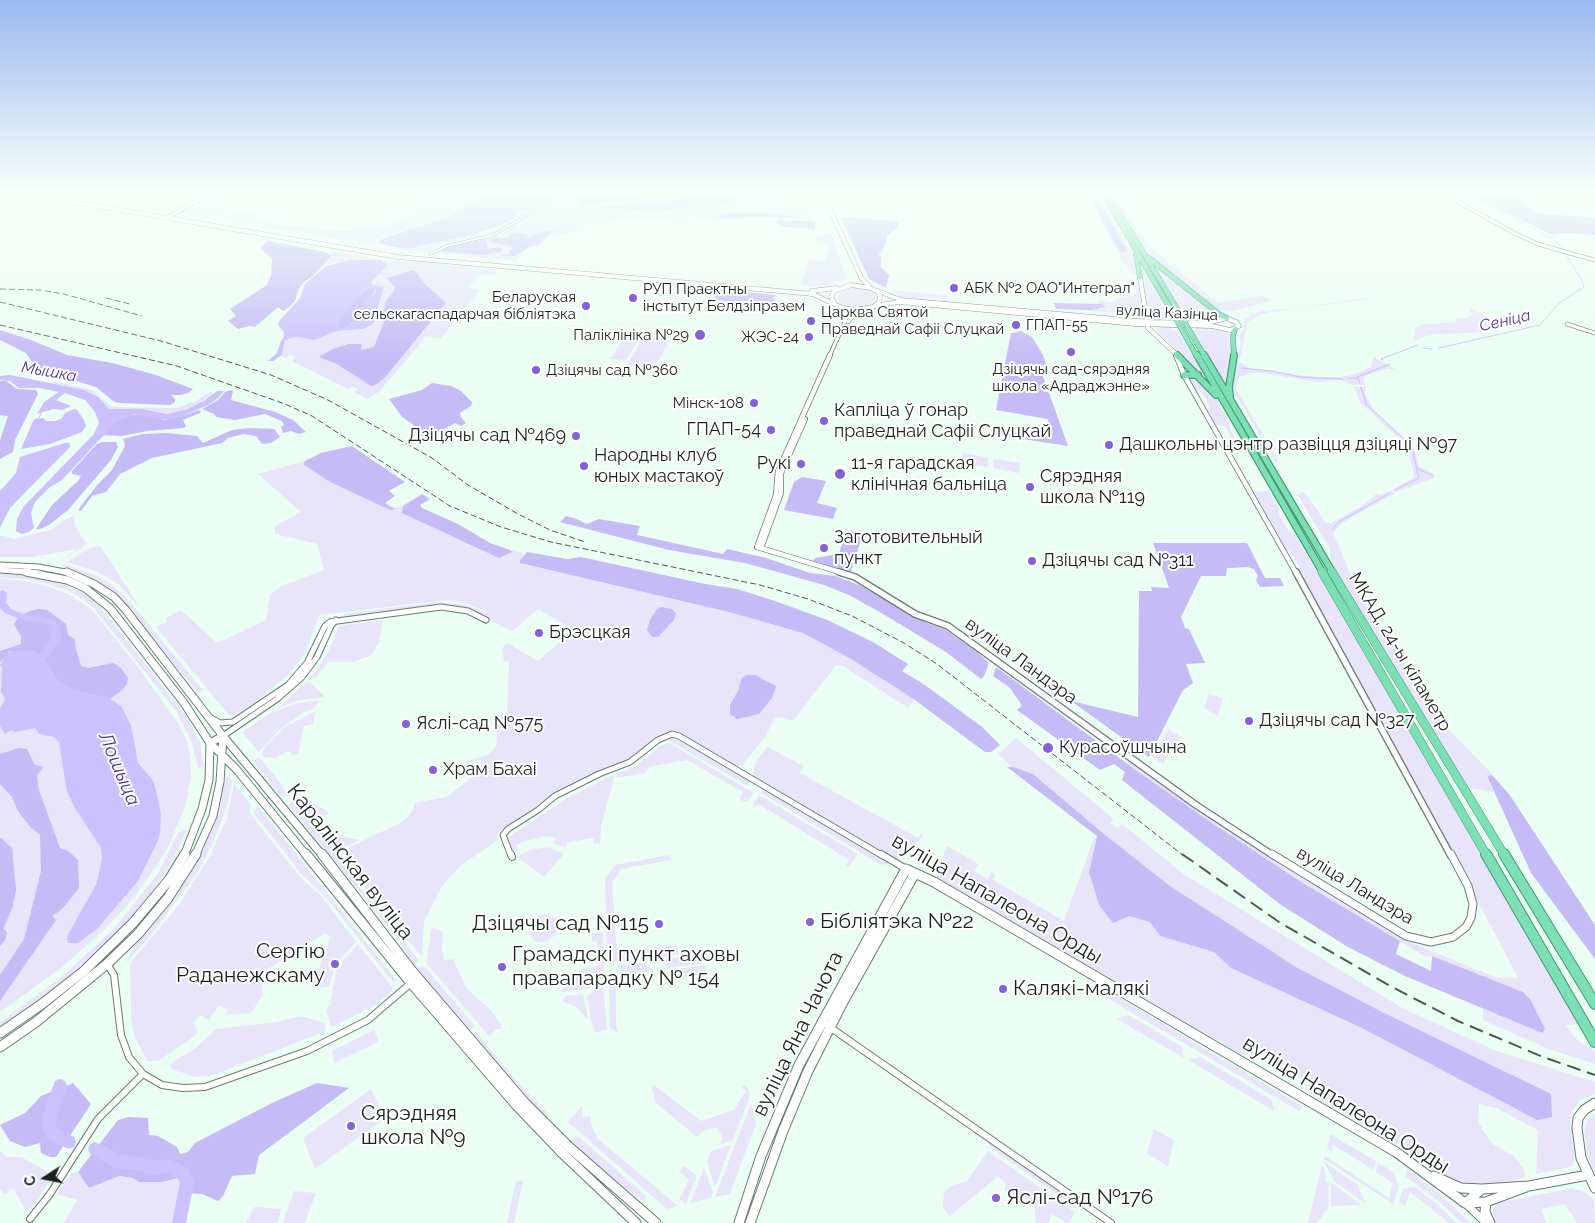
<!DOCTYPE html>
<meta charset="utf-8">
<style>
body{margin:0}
#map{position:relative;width:1595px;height:1223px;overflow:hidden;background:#eafef3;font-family:Raleway,sans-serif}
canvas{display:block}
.north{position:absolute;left:20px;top:1153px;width:50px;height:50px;-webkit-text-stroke:4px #fff;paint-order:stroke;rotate:259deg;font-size:14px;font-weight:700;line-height:20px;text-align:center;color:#1b231f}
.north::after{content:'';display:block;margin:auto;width:18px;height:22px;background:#1b231f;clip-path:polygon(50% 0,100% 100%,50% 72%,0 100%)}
</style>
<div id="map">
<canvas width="1595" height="1223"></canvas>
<div class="north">С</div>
</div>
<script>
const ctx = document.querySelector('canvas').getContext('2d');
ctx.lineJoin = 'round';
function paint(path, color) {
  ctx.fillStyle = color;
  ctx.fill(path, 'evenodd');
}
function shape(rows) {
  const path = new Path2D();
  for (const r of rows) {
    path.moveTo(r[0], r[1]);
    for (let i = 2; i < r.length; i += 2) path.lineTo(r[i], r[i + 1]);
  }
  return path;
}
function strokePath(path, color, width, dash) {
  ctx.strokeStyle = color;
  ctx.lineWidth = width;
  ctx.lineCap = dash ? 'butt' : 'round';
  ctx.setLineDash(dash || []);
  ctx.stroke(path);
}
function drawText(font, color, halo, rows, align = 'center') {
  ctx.font = font + ' Raleway,sans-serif';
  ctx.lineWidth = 4;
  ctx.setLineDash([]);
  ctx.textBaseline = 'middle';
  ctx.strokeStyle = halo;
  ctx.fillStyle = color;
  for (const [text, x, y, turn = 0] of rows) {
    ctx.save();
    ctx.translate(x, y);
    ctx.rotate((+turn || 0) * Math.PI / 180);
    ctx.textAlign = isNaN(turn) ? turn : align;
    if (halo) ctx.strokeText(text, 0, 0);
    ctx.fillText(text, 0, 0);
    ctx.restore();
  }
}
const green = shape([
 [420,190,452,190,441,197,458,202,488,190,503,190,474,201,441,219,376,239,374,245,176,213,193,204,260,213,253,219,329,231,388,226,410,216,420,206],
 [668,190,681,190,696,193,688,195,723,193,725,190,774,190,777,194,765,196,768,202,790,209,809,207,811,210,816,210,821,219,746,217,734,220,692,219,690,223,671,223,670,219,616,221,584,226,585,230,549,238,542,245,525,250,516,261,394,249,396,247,422,246,483,233,516,218,519,214,536,210,561,197,566,205,575,208,604,204,666,199,655,200,659,196,665,196],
 [1093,190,1095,190,1133,255,1137,275,1130,273,1096,212,1097,209,1120,252,1125,252],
 [1110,190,1114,190,1147,245,1218,303,1262,296,1269,298,1269,301,1231,312,1220,310,1211,305,1149,256],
 [831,233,847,279,820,287,801,285,809,260,825,261,830,245,814,243,815,237],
 [332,252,393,261,410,262,415,260,503,269,426,263,498,270,494,275,482,274,468,288,480,290,441,338,426,337,379,392,367,399,355,392,358,389,353,386,348,389,292,361,296,357,290,355,285,358,280,356,283,353,286,341,290,338,299,337,314,340,337,331,363,329,373,324,384,286,373,285,371,282,386,267,380,260,340,261,323,266,331,256,328,255],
 [1152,264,1168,275,1217,316,1211,320,1199,320,1159,321,1153,320,1150,316,1140,266,1170,318,1165,318,1165,320,1193,320,1185,318],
 [1132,277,1139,289,1142,311,1140,313,1134,315,1069,309,1100,309,1105,308,1105,306,1098,304,1099,301,1114,302,1120,298,1133,296,1136,291],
 [848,288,860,288,871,291,875,295,875,300,868,305,859,307,842,304,838,300,837,295],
 [891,290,948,296,947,299,902,296,960,302,960,304,900,298,901,296,890,291],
 [1367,298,1370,299,1271,312,1259,315,1248,322,1239,362,1249,368,1316,377,1341,377,1355,374,1370,368,1374,357,1400,372,1389,368,1367,375,1363,378,1365,385,1353,385,1341,380,1317,382,1265,373,1250,373,1238,378,1236,389,1280,464,1275,461,1233,390,1233,382,1241,342,1238,335,1244,329,1243,320,1252,314,1263,310,1291,309],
 [1469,308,1497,322,1498,329,1486,332,1438,334,1426,336,1418,340,1414,339,1415,328,1421,325,1455,322,1457,319,1465,318,1472,315],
 [1159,327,1203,327,1229,333,1232,345,1224,385,1191,330,1199,330,1192,328,1173,328,1170,330,1177,331,1207,378,1204,378,1158,332,1156,328],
 [643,337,670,340,654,368,627,365],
 [623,339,638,340,626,360,610,359],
 [1196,377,1214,396,1229,421,1231,431,1241,452,1235,458,1239,451,1225,426,1216,425,1208,410,1210,407,1202,393,1195,390,1188,378],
 [53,381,92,390,111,406,115,407,176,408,196,401,210,392,213,393,192,408,167,414,142,409,109,409,87,391,51,383],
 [1354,387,1366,387,1365,393,1372,408,1414,448,1419,466,1434,474,1434,478,1396,492,1391,490,1413,478,1414,474,1407,446,1365,407,1360,402],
 [963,453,989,458,987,467,961,463],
 [994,459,1020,463,1019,473,993,468],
 [305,461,305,465,330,482,390,510,403,506,403,513,426,523,511,552,510,550,524,553,520,560,520,563,729,612,803,633,851,659,915,700,908,708,843,666,836,665,793,721,781,717,774,719,765,737,742,765,733,765,680,734,672,731,666,732,629,759,584,778,554,794,502,829,497,835,498,840,460,866,441,887,424,922,422,957,371,896,345,858,346,851,350,847,400,823,411,814,415,803,446,797,480,772,481,760,471,761,466,769,467,761,490,754,496,746,498,716,507,713,509,661,504,662,502,648,507,643,538,661,574,630,538,609,514,630,509,630,483,616,487,611,461,602,446,600,320,615,304,655,288,675,254,703,234,715,229,715,156,627,167,622,166,618,181,610,217,643,266,620,270,595,280,587,324,570,317,544,275,534,275,526,301,512,258,474],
 [1268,491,1279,509,1279,515,1287,528,1297,538,1580,1024,1565,1025,1577,1040,1595,1051,1595,1064,1546,1048,1483,1020,1483,1009,1542,1033,1523,992,1432,956,1426,957,1303,883,1212,823,1127,764,1130,761,1228,830,1407,941,1495,977,1518,978,1472,890,1303,578,1305,577,1290,551,1287,551,1254,492],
 [1389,491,1395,493,1342,523,1333,533,1358,591,1418,687,1451,732,1493,775,1489,776,1489,780,1494,792,1468,788,1332,568,1330,549,1299,497,1296,495,1303,492,1311,501,1325,522,1330,524,1368,502,1376,494,1381,495],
 [74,516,75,525,86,544,61,562,77,549,33,557,0,557,0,535,14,539,51,530,66,519],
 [96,546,101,547,140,608,119,585,109,578,95,571,67,562,86,550],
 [65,564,95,575,112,585,126,597,203,690,198,693,115,593,93,579,64,568,62,566],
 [0,574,28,575,51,580,80,591,98,604,189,720,200,743,204,767,198,768,191,740,176,711,94,608,78,596,62,588,32,580,0,577],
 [0,579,19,580,47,586,70,595,92,610,134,662,178,723,188,744,190,754,191,776,186,804,169,845,155,868,132,900,105,929,61,968,0,1012],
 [438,602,465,605,485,612,482,614,460,607,439,606,343,617,344,614],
 [383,620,379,643,370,656,352,662,328,662,316,678,311,677,327,654,339,626],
 [306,682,311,683,325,697,297,701,277,709],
 [1209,694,1223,698,1218,716,1204,708],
 [321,700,313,709,302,713,278,731,259,752,242,732,271,713,298,703],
 [316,711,313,724,304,726,298,754,292,755,290,752,287,751,276,758,264,757,261,754,266,746,285,727],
 [1168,729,1181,737,1163,764,1152,757],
 [671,736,750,781,748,786,668,740,666,737],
 [1016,738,1114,819,1110,823,1117,828,1122,824,1185,875,1404,1009,1494,1050,1595,1082,1595,1094,1580,1100,1571,1113,1570,1123,1575,1155,1573,1165,1571,1167,1536,1174,1538,1130,1496,1108,1479,1104,1478,1122,1492,1144,1514,1156,1525,1171,1525,1176,1515,1182,1483,1186,1472,1185,1450,1178,1405,1149,1311,1094,1311,1083,1248,1046,1244,1056,936,877,945,865,944,852,947,846,978,864,974,871,987,879,992,872,996,874,993,880,1064,921,1094,838,1096,839,1089,872,1129,916,1150,922,1160,936,1214,952,1231,968,1362,1028,1537,1120,1384,1013,1296,967,1170,886,1104,834,1033,774,1013,767,998,754],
 [669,743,671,744,754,793,747,801,742,801,739,798,743,792,687,760,649,767,645,773,616,778,618,773,636,766,661,745],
 [767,747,804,766,800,773,918,838,921,834,923,835,920,840,909,853,895,859,755,777,753,776,755,763],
 [259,757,275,776,289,796,282,797,253,761],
 [615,774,601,827,600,843,594,844,593,838,566,843,566,848,553,843,556,838,547,836,521,842,516,846,519,848,515,851,512,850,507,838,569,797],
 [228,776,232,782,227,806,213,843,197,873,152,934,126,963,133,948,174,899,196,864,219,814,226,777],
 [234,784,251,805,249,812,299,876,322,897,356,942,340,960,335,959,329,964,329,970,334,971,329,987,311,988,331,937,326,933,263,972,260,976,263,995,251,1013,224,1015,228,1010,219,1005,209,1020,201,1015,193,1023,197,1030,196,1035,158,1061,147,1061,134,1035,131,1018,130,963,179,905,210,856,227,818],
 [764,791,767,791,889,863,882,865,761,793],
 [759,795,858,854,849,866,845,867,849,860,760,805,754,807,753,804],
 [306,796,312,802,330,813,315,820,302,806],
 [292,800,318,828,373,905,419,960,414,967,401,942,289,806],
 [258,806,397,981,395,982,394,983,324,895,301,874,253,812],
 [187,829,173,860,160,881,128,922,70,978,0,1028,0,1022,58,980,114,929,158,873,178,833],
 [325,831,342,836,360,840,346,846,342,855],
 [548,847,562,853,562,856,544,877,517,857,530,850],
 [669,855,671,860,621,869,612,883,617,952,677,945,679,954,610,963,607,957,605,879,615,865],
 [546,914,556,918,558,928,554,936,548,941,536,942,529,935,530,924,538,916],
 [432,927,443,932,442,948,444,960,453,959,467,989,490,1009,501,1024,501,1029,497,1029,489,1036,426,963],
 [603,932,604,976,593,988,561,992,578,971,598,966,597,941,592,942,592,934],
 [358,944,392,987,392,991,373,1007,331,1027,326,1010,330,1005,336,971,341,967,342,962],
 [703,954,704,963,666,968,665,959],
 [642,962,655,971,627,975,617,966],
 [423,965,475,1026,469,1032,416,969],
 [706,965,706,972,672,981,679,969],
 [616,982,616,1026,618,1033,610,1028,609,983],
 [603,984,607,1029,596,1033,592,1024,587,996],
 [1095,986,1099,986,1302,1106,1301,1110,1299,1111,1092,989],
 [583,994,588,1018,587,1019,577,1007,562,1001,565,996],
 [1129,1015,1181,1046,1184,1058,1117,1019],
 [301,1016,324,1023,326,1031,214,1075,196,1077,171,1069,170,1065,174,1061,196,1048,216,1029,277,1022],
 [375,1030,378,1042,334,1063,332,1051],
 [475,1031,522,1087,548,1114,545,1118,471,1035],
 [1200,1057,1272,1100,1274,1111,1188,1060],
 [654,1085,701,1121,734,1110,746,1091,742,1088,744,1085,748,1088,750,1096,733,1140,721,1144,722,1135,717,1127,703,1131,697,1137,656,1103,652,1087],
 [371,1089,384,1119,315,1169,303,1138],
 [751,1103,756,1124,730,1194,715,1197],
 [582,1106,582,1117,590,1116,591,1125,598,1139,678,1206,667,1209,568,1122],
 [1595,1113,1595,1179,1587,1153,1584,1129,1588,1120],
 [1154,1129,1174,1140,1168,1166,1147,1154],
 [1330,1134,1376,1161,1374,1170,1333,1145,1332,1151,1327,1148],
 [579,1137,646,1196,644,1201,614,1181,571,1142,574,1138],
 [989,1142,1077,1202,1076,1208,988,1146],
 [731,1145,715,1187,707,1162,711,1151],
 [0,1151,7,1157,21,1157,42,1168,52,1177,34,1205,20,1218,26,1211,13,1188,5,1194,0,1189],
 [988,1151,1074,1212,1070,1223,1066,1223,1052,1214,1049,1223,1036,1223,1034,1205,1004,1190,1006,1184,998,1176,950,1216,943,1208,944,1192,951,1186,967,1181],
 [1325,1156,1389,1198,1393,1183,1376,1172,1378,1163,1387,1168,1394,1173,1399,1186,1393,1204,1324,1159],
 [1323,1161,1358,1185,1365,1203,1335,1182],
 [1322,1164,1326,1173,1325,1180,1329,1184,1328,1207,1317,1223,1308,1223],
 [683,1166,696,1175,696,1178,686,1204,679,1199,689,1180,680,1172],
 [704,1168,713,1192,711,1198,690,1203],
 [1407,1169,1439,1193,1471,1223,1462,1223,1437,1200,1405,1176],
 [78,1172,89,1188,119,1176,162,1182,181,1177,187,1193,179,1223,64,1223,77,1200,57,1194,71,1173],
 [516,1181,523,1181,514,1223,507,1223],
 [1331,1182,1361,1205,1331,1206],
 [1414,1187,1437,1204,1457,1223,1449,1223,1410,1192,1405,1206,1399,1202,1403,1189],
 [1573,1188,1587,1193,1594,1200,1595,1223,1577,1223,1565,1204,1541,1209,1546,1223,1496,1223,1493,1218,1493,1207,1498,1203],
 [294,1191,316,1193,305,1223,283,1223],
 [254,1207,281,1209,278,1223,246,1223]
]);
const forest = shape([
 [1085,190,1093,190,1127,250,1125,252,1120,252],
 [1463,190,1504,190,1538,214,1592,217,1595,219,1595,235,1571,233,1550,234,1492,206],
 [727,193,739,197,730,204,653,211,603,208,596,206,662,202,699,195],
 [640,196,641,201,604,203,579,207,576,206,581,197],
 [730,213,766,213,806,218,747,217,733,219,713,218],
 [841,217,896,221,899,223,897,228,888,235,883,251,878,254,881,257,881,267,889,275,886,288,869,279],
 [777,220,809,221,816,222,814,229,784,227,777,224],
 [555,229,540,243,529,247,514,256,502,255,511,254,509,251,514,247,490,242,489,238,507,238,512,233,520,232,529,235,526,240,534,234],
 [486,239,488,249,502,247,501,252,485,255,440,251,451,246],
 [268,241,325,252,331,256,314,275,303,283,298,290,295,301,287,309,283,311,278,307,255,327,249,326,238,329,228,321,236,316,230,309,267,285,271,276,272,259,260,248],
 [413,270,417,273,425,284,446,303,386,376,377,384,371,386,337,364,319,357,333,349,348,344,362,344,361,350,374,347,384,322,382,320,386,301,393,293,395,287,387,278],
 [368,287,376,288,373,295,356,314,350,326,345,328,338,328,337,326,341,318,349,306],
 [718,289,775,295,774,300,782,303,780,308,716,300,714,296],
 [1054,303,1102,304,1106,307,1091,310,1056,309],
 [0,330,31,340,67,355,112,363,156,375,193,389,188,393,181,395,171,395,175,399,175,402,170,405,118,403,113,401,96,387,56,375,34,365,26,353,0,340],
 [1021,331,1032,337,1043,355,1046,364,1040,368,1068,446,991,434,992,428,1047,436,1048,419,996,410,1011,333],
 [0,381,6,381,17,389,36,390,38,394,15,440,13,452,0,459,0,440,8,416,0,415],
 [432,383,451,386,461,391,472,402,471,406,460,413,461,417,466,423,461,426,455,423,427,439,416,432,415,426,402,417,389,399,422,390],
 [231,390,233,391,231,400,275,412,293,420,306,432,299,434,291,431,283,433,281,427,284,425,282,421,265,414,235,420,216,417,214,414,202,409,218,400,225,392],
 [199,410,201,411,200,413,183,420,186,426,184,428,148,431,121,436,102,435,117,421,130,415,142,414,164,420,183,416],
 [250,428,274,429,280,437,271,443,262,444,256,436,243,434,228,438,222,443,152,458,120,474,106,492,92,496,81,511,78,510,97,485,112,470,125,446,123,439,143,434,166,433,197,436,203,443,232,430],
 [102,442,116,442,118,447,111,460,68,510,49,525,40,529,36,529,52,505,78,481,81,476,72,474,72,471,97,444],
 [352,446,405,482,389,491,395,496,385,503,395,509,390,510,330,482,304,465,305,461,321,453],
 [802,477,826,481,817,503,837,508,833,519,784,510,794,482],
 [422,494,430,499,420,505,422,508,458,524,490,543,510,550,512,552,499,558,402,513,403,506],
 [566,516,574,518,587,524,599,519,640,526,637,535,723,554,727,549,766,558,810,573,835,576,859,585,927,623,946,630,977,652,988,662,988,666,984,676,981,679,946,652,883,614,849,595,824,585,745,563,669,550,560,522],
 [857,531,863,534,851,571,849,573,813,561,815,558,838,554,840,551,845,532],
 [1153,543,1247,543,1265,578,1280,578,1284,586,1260,587,1256,580,1258,576,1254,569,1247,567,1227,568,1226,576,1201,576,1181,617,1185,628,1189,629,1205,663,1186,664,1193,683,1183,690,1149,757,1071,701,1138,717,1139,591,1152,591,1151,587,1169,588],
 [527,552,567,559,581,557,705,584,737,589,775,601,827,620,873,642,908,664,902,671,925,685,982,727,1000,745,991,752,985,752,915,700,851,659,803,633,729,612,520,563,520,560],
 [661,607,672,609,676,614,674,620,658,637,652,637,647,630,650,620,657,609],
 [38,609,47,610,66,624,68,635,75,640,76,649,81,666,89,668,113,663,121,668,128,678,127,684,121,691,110,699,72,690,58,681,43,658,33,652,10,651,0,662,0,651,21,644,21,636,14,624,19,616,30,611],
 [996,667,1137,771,1212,823,1303,883,1400,941,1396,954,1431,971,1432,956,1523,992,1530,999,1545,1029,1542,1033,1405,976,1348,947,1281,905,1122,780,1125,772,1114,764,1100,770,1017,710,1022,705,1009,687,993,676],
 [746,675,755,675,776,686,772,698,759,714,737,719,730,714,730,705,739,689,741,679],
 [19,748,27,749,35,765,44,767,37,775,39,790,60,848,68,851,78,860,79,888,62,909,52,916,56,920,0,1001,0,975,24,939,41,871,40,834,31,828,18,811,12,797,0,784,0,754],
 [1007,767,1013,767,1033,774,1104,834,1170,886,1296,967,1384,1013,1551,1094,1552,1117,1537,1120,1362,1028,1231,968,1214,952,1160,936,1150,922,1129,916,1113,923,1099,905,1089,872,1097,836],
 [1492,775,1509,794,1595,925,1595,959,1531,873,1489,780,1488,776],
 [0,837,12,848,16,890,12,909,3,929,7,932,5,940,0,946],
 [73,1083,91,1104,56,1157,50,1157,41,1153,40,1143,25,1147,10,1141,0,1125,25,1113,41,1096],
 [317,1083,349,1088,259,1155,255,1174,232,1176,223,1196,218,1201,202,1194,187,1193,181,1177,162,1182,139,1182,133,1178,119,1176,89,1188,78,1172,118,1120,128,1117,148,1118,149,1135,158,1136,177,1147,180,1154,188,1152,195,1143,272,1103]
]);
const water = shape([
 [504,190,568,190,533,209,518,213,516,217,506,223,472,235,411,248,396,247,377,243,384,238,445,218,476,201],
 [349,260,380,260,387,264,385,268,371,282,373,285,384,286,373,324,363,329,337,331,314,340,299,337,290,338,285,341,282,355,273,361,268,361,277,353,280,343,284,336,284,332,278,325,279,321,300,298,305,284,326,266],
 [367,287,376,288,375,293,356,314,350,326,345,328,338,328,337,326,346,311],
 [10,375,84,390,98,397,109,409,142,409,167,414,188,409,205,400,217,391,224,391,218,398,208,405,178,418,160,420,134,414,117,421,62,480,50,487,35,502,31,513,34,528,29,532,21,534,16,531,17,519,24,506,94,434,99,423,95,412,85,400,65,393,56,400,71,406,63,410,53,409,37,414,44,402,59,392,40,388,19,388,10,381,0,380,0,376],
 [74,409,77,410,84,420,86,426,82,432,50,444,21,449,34,419,43,418,46,421,55,421,61,419,65,413],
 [65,443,70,443,70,447,10,508,0,528,0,491,16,473,20,457],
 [16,650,33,652,43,658,58,681,72,690,110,699,121,706,131,725,138,763,152,779,155,786,161,814,160,833,157,843,138,881,97,929,78,943,68,943,67,936,97,883,102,858,101,848,75,808,67,792,59,742,54,737,39,734,35,728,15,732,11,730,5,734,0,726,0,709,5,699,1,692,2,668,0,665,5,654]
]);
const stream = shape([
 [1460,190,1553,239,1563,249],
 [1423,348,1432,349],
 [1439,348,1540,325,1559,303,1583,288,1584,284,1565,253],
 [1383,360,1381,359,1418,345],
 [1241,368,1272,371,1300,377,1342,379],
 [1348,379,1356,378],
 [1360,383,1357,377,1390,364],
 [1361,387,1366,404,1411,445,1419,478,1395,490],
 [38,420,42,412],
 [1418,469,1433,476],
 [1332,529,1339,522,1390,493]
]);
const river = shape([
 [3,590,7,593,6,603,11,609,23,614,54,619,60,627,61,640,39,669,33,669,31,666,51,639,52,627,48,624,22,620,5,613,0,608,0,591,3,590],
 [60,1079,65,1081,67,1086,57,1116,56,1127,57,1129,74,1137,76,1142,74,1147,69,1149,47,1139,42,1128,43,1116,53,1086,55,1081,60,1079],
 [95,1142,120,1155,131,1155,156,1161,169,1159,188,1169,194,1183,186,1223,172,1223,180,1183,178,1179,168,1173,156,1175,131,1169,119,1169,114,1167,90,1154,88,1149,90,1144,95,1142]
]);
const pedestrian = shape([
 [430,254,447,246,493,235,571,190]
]);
const minorFar2 = shape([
 [1569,253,1595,260],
 [1567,324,1595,333]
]);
const minorFar1 = shape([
 [211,718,220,723,233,722,288,685,307,663,325,626,330,622,441,607,468,611,486,620],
 [223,736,277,699,302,677,317,657,331,626,336,620],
 [511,856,503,835,508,829,538,810,555,796,599,774,630,762,658,740,672,734,679,736,883,856]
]);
const minor = shape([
 [511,854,512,857],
 [881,854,906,869],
 [107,964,114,975,121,1035,129,1057,143,1074,162,1085,183,1088,205,1087,307,1051,368,1020,411,983],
 [821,1021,1111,1223],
 [30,1219,50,1194,98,1119,143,1074]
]);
const tertiaryFar3 = shape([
 [1437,190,1516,234,1538,244,1569,253],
 [168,217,216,190],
 [848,322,854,314,862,310],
 [829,357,847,317,845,310,840,307]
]);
const tertiaryFar2 = shape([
 [830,355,778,471,776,495,757,547,843,573],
 [1176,355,1184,375,1296,573],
 [761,548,781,493,781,473,805,419]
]);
const tertiaryFar1 = shape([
 [839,572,855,577,915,614,948,626,1196,805,1274,856],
 [1296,572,1451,856]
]);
const tertiary = shape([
 [1272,854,1406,936,1431,942,1453,937,1466,927,1471,918,1473,904,1468,886,1451,854],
 [1465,1203,1486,1223]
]);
const secondaryFar3 = shape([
 [3,190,398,257,813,294,840,307,854,310,873,307,879,302,880,297,878,292,870,288,851,285,834,291,831,297,834,302],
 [821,190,862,279,869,286],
 [1140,277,1148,328,1176,354],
 [812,291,836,288],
 [874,306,899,302,1135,324,1212,326,1230,330,1239,326,1236,322,1227,318,1206,323,1150,322,901,300,878,291]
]);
const secondaryFar2 = shape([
 [0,565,39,567,70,573],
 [0,570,39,573]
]);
const secondaryFar1 = shape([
 [26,572,67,580,85,588,110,608,184,703,210,743,237,770,307,856],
 [67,572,94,584,114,597,125,609,223,736,323,856],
 [210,743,223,736],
 [184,856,202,809,209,780,210,743],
 [195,856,213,816,220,782,223,736]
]);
const secondary = shape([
 [306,854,411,983,517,1106,561,1152,636,1223],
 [322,854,412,971,524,1102,569,1147,656,1223],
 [0,1033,42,1004,84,971,133,923,169,880,185,854],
 [0,1047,36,1022,107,964,138,934,168,898,196,854],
 [1595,1103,1584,1110,1578,1118,1577,1128,1581,1158,1595,1188],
 [1434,1176,1461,1188,1482,1189],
 [1486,1202,1485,1212,1490,1223],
 [1465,1203,1482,1189,1529,1186,1588,1175],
 [1465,1203,1486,1202,1526,1187],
 [739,1223,761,1156,799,1065,906,869,934,882,1396,1152,1465,1203],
 [750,1223,783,1131,808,1071,843,1002,915,873]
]);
const trunkFar3 = shape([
 [1101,190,1176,319],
 [1106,190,1183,319],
 [1136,255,1140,277],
 [1149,258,1219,314,1227,318],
 [1182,330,1197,357],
 [1189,330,1205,357],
 [1176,354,1178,357],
 [1234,357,1233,336,1235,329]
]);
const trunkFar2 = shape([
 [1177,355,1216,395],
 [1197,355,1323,573],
 [1204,355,1333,573],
 [1184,375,1198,375],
 [1230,397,1229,387,1234,355]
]);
const trunkFar1 = shape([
 [1322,572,1487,856],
 [1332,572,1505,856]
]);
const trunk = shape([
 [1486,854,1595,1042],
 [1504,854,1595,1004]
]);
const railFar1 = shape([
 [0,289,40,290,64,294,142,316],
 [106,298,130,304],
 [0,302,161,341,271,375,328,400,432,458,468,485,518,514,550,530,585,542],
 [0,325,177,366,285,404,312,416,450,506,501,527,551,542,760,585,808,599,852,616,904,643,937,664,1184,856]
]);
const rail = shape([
 [1182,854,1279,922,1390,986,1458,1021,1543,1057,1595,1075]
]);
const trunkBridge = shape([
 [1176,319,1182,330],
 [1183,319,1189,330]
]);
const markers = [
 [954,288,5,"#8261dc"],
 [633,298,5,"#8261dc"],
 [586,306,5,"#8261dc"],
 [811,321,5,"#8261dc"],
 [1016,325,5,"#8261dc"],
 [700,335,6,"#8261dc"],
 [809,337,5,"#8261dc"],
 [1071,352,5,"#8261dc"],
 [536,370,5,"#8261dc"],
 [754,403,5,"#8261dc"],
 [824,421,5,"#8261dc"],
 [771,430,5,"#8261dc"],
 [576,436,5,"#8261dc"],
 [1109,445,5,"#8261dc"],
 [801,464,5,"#8261dc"],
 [584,466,5,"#8261dc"],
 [840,474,6,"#8261dc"],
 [1030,487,5,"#8261dc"],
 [824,548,5,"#8261dc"],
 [1032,561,5,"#8261dc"],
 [539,633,5,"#8261dc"],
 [1249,721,5,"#8261dc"],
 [406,724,5,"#8261dc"],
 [1048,748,6,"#8261dc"],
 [433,770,5,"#8261dc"],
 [810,922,5,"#8261dc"],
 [659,924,5,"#8261dc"],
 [335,964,5,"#8261dc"],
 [502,967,5,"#8261dc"],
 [1003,989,5,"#8261dc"],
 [351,1126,5,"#8261dc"],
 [996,1198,5,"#8261dc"]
];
const farPoinames = [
 ["АБК №2 ОАО\"Интеграл\"",964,288],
 ["РУП Праектны",643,289],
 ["інстытут Белдзіпразем",643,306],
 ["Беларуская",576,297,"right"],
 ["сельскагаспадарчая бібліятэка",576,314,"right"],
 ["Царква Святой",821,312],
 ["Праведнай Сафіі Слуцкай",821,329],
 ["ГПАП-55",1026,325],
 ["Паліклініка №29",689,335,"right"],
 ["ЖЭС-24",799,337,"right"],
 ["Дзіцячы сад-сярэдняя",1071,369,"center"],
 ["школа «Адраджэнне»",1071,386,"center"],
 ["Дзіцячы сад №360",546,370],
 ["Мінск-108",744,403,"right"]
];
const farStreetnames = [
 ["вуліца Казінца",1167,313,3]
];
const farWaternames = [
 ["Сеніца",1505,321,-13],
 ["Мышка",49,372,10]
];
const poiNames = [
 ["Капліца ў гонар",834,411],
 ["праведнай Сафіі Слуцкай",834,432],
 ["ГПАП-54",761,430,"right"],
 ["Дзіцячы сад №469",566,436,"right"],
 ["Дашкольны цэнтр развіцця дзіцяці №97",1119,445],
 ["Народны клуб",594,456],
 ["юных мастакоў",594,477],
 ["Рукі",791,464,"right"],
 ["11-я гарадская",851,464],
 ["клінічная бальніца",851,485],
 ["Сярэдняя",1040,477],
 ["школа №119",1040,498],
 ["Заготовительный",834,538],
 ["пункт",834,559],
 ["Дзіцячы сад №311",1042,561],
 ["Брэсцкая",549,633],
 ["Дзіцячы сад №327",1259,721],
 ["Яслі-сад №575",416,724],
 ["Курасоўшчына",1059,748],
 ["Храм Бахаі",443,770]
];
const streetNames = [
 ["МКАД, 24-ы кіламетр",1400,652,59],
 ["вуліца Ландэра",1021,661,36],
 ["вуліца Ландэра",1355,886,31]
];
const waterNames = [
 ["Лошыца",119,769,67]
];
const nearStreetnames = [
 ["Каралінская вуліца",350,862,52],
 ["вуліца Напалеона Орды",997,899,30],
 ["вуліца Яна Чачота",798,1034,-64],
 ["вуліца Напалеона Орды",1346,1105,32]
];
const nearPoinames = [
 ["Бібліятэка №22",820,922],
 ["Дзіцячы сад №115",649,924,"right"],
 ["Сергію",325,952,"right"],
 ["Раданежскаму",325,976,"right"],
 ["Грамадскі пункт аховы",512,955],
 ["правапарадку № 154",512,979],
 ["Калякі-малякі",1013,989],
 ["Сярэдняя",361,1114],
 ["школа №9",361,1138],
 ["Яслі-сад №176",1006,1198]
];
paint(green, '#e8e5fa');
paint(forest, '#c5bbf6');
paint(water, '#cbc1fd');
strokePath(stream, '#cbc1fd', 1);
paint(river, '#cbc1fd');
strokePath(pedestrian, '#6a7c73', 3);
strokePath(minorFar2, '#6a7c73', 4.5);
strokePath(minorFar1, '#6a7c73', 7);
strokePath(minor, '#6a7c73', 8);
strokePath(tertiaryFar3, '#6a7c73', 4.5);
strokePath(tertiaryFar2, '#6a7c73', 6);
strokePath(tertiaryFar1, '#6a7c73', 8);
strokePath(tertiary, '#6a7c73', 9);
strokePath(secondaryFar3, '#6a7c73', 5);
strokePath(secondaryFar2, '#6a7c73', 7);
strokePath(secondaryFar1, '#6a7c73', 9);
strokePath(secondary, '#6a7c73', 11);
strokePath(trunkFar3, '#459974', 5.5);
strokePath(trunkFar2, '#459974', 8);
strokePath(trunkFar1, '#459974', 9);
strokePath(trunk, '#459974', 12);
strokePath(pedestrian, '#fff', 2);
strokePath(minorFar2, '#fff', 3);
strokePath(minorFar1, '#fff', 5);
strokePath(minor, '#fff', 6);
strokePath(tertiaryFar3, '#fff', 3);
strokePath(tertiaryFar2, '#fff', 4.5);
strokePath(tertiaryFar1, '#fff', 5.5);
strokePath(tertiary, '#fff', 7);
strokePath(secondaryFar3, '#fff', 4);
strokePath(secondaryFar2, '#fff', 5);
strokePath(secondaryFar1, '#fff', 7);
strokePath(secondary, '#fff', 9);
strokePath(trunkFar3, '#7ce0b4', 4.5);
strokePath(trunkFar2, '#7ce0b4', 5.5);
strokePath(trunkFar1, '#7ce0b4', 8);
strokePath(trunk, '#7ce0b4', 10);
strokePath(railFar1, '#4e5953', 1, [6, 3]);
strokePath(rail, '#4e5953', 2, [14, 7]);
strokePath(trunkBridge, '#459974', 5.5, []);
strokePath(trunkBridge, '#7ce0b4', 4.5);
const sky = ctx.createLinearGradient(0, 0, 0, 361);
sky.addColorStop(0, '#9cb9f0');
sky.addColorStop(0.53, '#f6fffa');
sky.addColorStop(1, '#f6fffa00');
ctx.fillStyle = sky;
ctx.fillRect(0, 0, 1595, 361);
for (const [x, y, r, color] of markers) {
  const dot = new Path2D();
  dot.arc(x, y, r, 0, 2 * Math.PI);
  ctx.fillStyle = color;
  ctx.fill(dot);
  strokePath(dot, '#fff', 2);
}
drawText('15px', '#1b231f', '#fff', farPoinames, 'left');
drawText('15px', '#1b231f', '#fff', farStreetnames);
drawText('italic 16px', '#4f388c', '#fff', farWaternames);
drawText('18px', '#1b231f', '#fff', poiNames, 'left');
drawText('18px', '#1b231f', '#fff', streetNames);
drawText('italic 19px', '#4f388c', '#fff', waterNames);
drawText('21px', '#1b231f', '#fff', nearStreetnames);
drawText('21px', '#1b231f', '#fff', nearPoinames, 'left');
</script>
